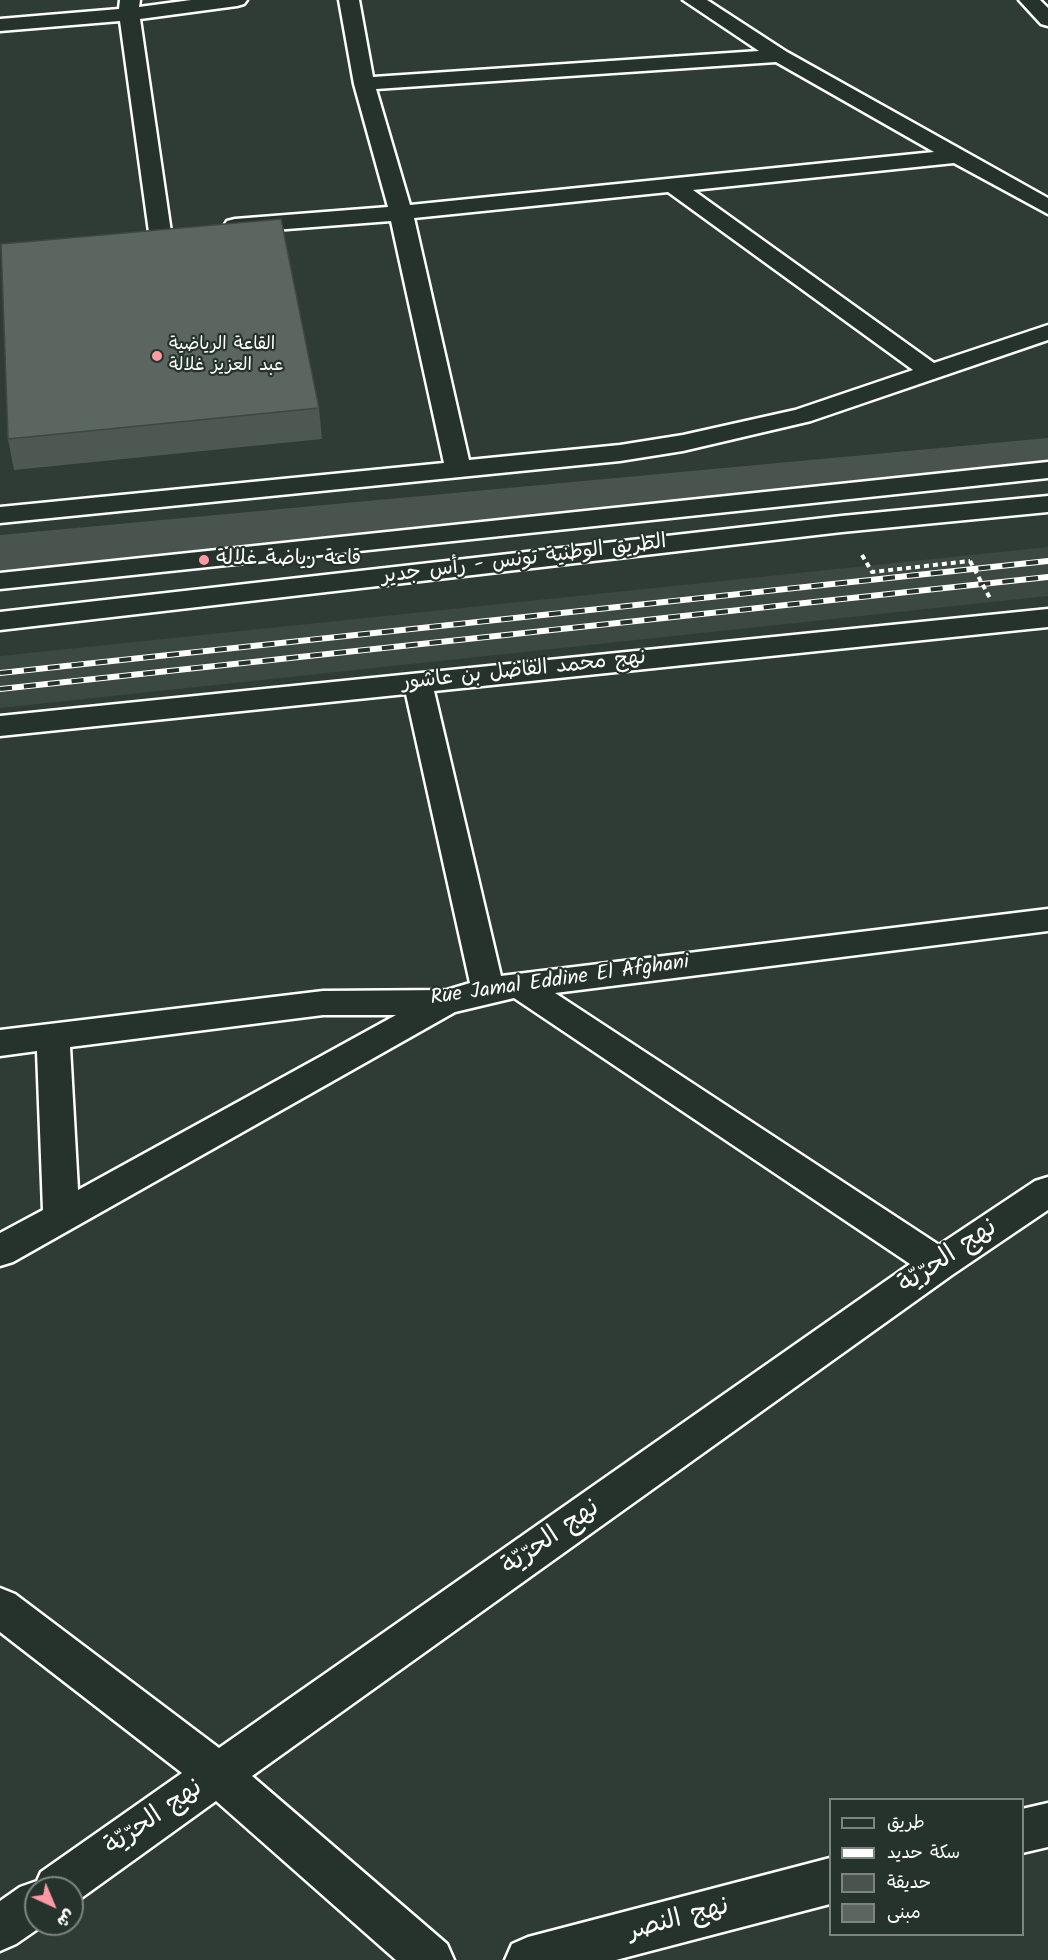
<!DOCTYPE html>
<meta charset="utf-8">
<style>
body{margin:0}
#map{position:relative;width:1048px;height:1960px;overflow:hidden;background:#2f3b35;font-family:Kalam,"Playpen Sans Arabic",sans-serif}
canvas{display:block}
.legend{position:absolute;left:829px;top:1798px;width:195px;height:138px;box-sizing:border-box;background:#26332d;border:2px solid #7d8581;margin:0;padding:8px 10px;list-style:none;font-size:18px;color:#fff}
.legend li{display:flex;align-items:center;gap:12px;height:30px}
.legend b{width:30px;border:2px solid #7d8581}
.north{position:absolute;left:24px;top:1876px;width:60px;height:60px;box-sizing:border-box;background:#26332d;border:2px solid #7d8581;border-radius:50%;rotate:136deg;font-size:16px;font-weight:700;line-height:24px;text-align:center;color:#fff}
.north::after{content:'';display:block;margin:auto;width:21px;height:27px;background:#ff9aa2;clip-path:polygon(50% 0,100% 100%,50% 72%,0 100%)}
</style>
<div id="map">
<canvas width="1048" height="1960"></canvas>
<ul class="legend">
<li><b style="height:8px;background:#26332d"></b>طريق</li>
<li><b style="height:8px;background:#fff"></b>سكة حديد</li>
<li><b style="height:16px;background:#4a544f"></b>حديقة</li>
<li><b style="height:16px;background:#5b6661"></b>مبنى</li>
</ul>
<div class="north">ش</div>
</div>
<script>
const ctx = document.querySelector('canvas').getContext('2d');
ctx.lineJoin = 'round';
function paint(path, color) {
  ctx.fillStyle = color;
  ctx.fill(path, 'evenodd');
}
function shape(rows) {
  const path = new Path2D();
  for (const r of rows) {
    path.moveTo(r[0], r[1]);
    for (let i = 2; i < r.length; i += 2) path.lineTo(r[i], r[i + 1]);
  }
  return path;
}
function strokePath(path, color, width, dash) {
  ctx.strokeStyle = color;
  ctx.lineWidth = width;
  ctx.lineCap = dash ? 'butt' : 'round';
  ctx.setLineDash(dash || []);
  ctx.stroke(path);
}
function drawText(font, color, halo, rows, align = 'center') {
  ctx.font = font + ' Kalam,"Playpen Sans Arabic",sans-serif';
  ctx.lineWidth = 4.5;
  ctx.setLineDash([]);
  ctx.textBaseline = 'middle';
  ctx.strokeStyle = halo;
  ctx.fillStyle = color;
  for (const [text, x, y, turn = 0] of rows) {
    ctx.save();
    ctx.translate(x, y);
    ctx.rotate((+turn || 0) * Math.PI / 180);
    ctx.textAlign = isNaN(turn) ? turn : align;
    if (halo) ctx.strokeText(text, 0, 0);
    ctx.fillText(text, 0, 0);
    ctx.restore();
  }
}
const built = shape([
 [1048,547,1048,596,0,708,0,656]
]);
const green = shape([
 [1048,438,1048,463,0,571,0,535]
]);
const path = shape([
 [862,555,872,572,970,561]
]);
const minor = shape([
 [120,0,140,0,139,7,191,0,247,0,244,4,237,6,140,19,171,232,168,237,160,239,152,237,149,232,120,21,0,31,0,19,119,9,120,0],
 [339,0,359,0,373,77,759,51,683,0,707,0,787,52,1048,198,1048,214,954,163,693,190,934,363,1048,325,1048,340,811,421,683,451,620,461,0,523,0,507,444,463,391,221,235,233,227,231,224,226,227,221,235,219,388,207,354,84,339,0],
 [776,62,934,152,410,205,376,89,776,62],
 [668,192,913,370,795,410,683,435,620,445,469,460,414,218,668,192],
 [1019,0,1040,0,1048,8,1048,26,1041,24,1019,0],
 [1048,609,1048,627,434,691,501,976,1048,909,1048,931,555,993,939,1245,1035,1181,1048,1177,1048,1210,952,1275,252,1776,447,1944,454,1960,396,1960,216,1801,73,1904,72,1888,36,1888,36,1924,45,1924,16,1944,0,1951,0,1901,20,1887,37,1881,41,1872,182,1773,0,1632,0,1588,15,1594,219,1748,910,1264,514,998,455,1012,13,1262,0,1266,0,1233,43,1210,37,1051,0,1056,0,1030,323,991,447,990,470,983,406,694,0,736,0,716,1048,609],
 [323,1015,396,1015,78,1190,70,1047,323,1015],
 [1048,1803,1048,1847,1022,1853,1022,1809,1048,1803],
 [830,1858,830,1904,616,1960,505,1960,512,1944,528,1937,830,1858]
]);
const highway = shape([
 [1048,462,1048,478,0,589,0,573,1048,462],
 [1048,496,1048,512,842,532,0,630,0,612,842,516,1048,496]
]);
const rail = shape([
 [0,673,1048,561],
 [0,689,1048,577]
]);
const pathBridge = shape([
 [970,561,991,600]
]);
const wall = shape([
 [319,408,322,439,14,470,8,439]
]);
const building = shape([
 [281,219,319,408,8,439,1,244,281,219]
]);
const markers = [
 [157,356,6,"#ff9aa2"],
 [204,560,6,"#ff9aa2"]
];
const farPoinames = [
 ["القاعة الرياضية",169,346],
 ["عبد العزيز غلالة",169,367]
];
const poiNames = [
 ["قاعة رياضة غلالة",216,560]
];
const streetNames = [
 ["الطريق الوطنية تونس - رأس جدير",524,561,-7],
 ["نهج محمد الفاضل بن عاشور",524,672,-6],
 ["Rue Jamal Eddine El Afghani",560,982,-8]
];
const nearStreetnames = [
 ["نهج الحرّيّة",949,1258,-34],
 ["نهج الحرّيّة",552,1539,-35],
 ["نهج الحرّيّة",155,1819,-35],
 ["نهج النصر",679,1921,-15]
];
paint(built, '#3c4842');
paint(green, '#4a544f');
strokePath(minor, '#fff', 5);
strokePath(highway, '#fff', 5);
strokePath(path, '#fff', 4, [5, 4]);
paint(minor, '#26332d');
paint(highway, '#26332d');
strokePath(rail, '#fff', 6);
strokePath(rail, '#26332d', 4, [12]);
strokePath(pathBridge, '#fff', 4, [5, 4]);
paint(wall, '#4e5853');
paint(building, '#5b6661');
strokePath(building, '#404744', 1.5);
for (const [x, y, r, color] of markers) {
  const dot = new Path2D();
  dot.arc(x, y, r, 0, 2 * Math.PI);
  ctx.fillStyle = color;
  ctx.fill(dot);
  strokePath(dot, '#26332d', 2);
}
drawText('18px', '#fff', '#26332d', farPoinames, 'left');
drawText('21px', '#fff', '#26332d', poiNames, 'left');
drawText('21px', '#fff', '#26332d', streetNames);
drawText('26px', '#fff', '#26332d', nearStreetnames);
</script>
